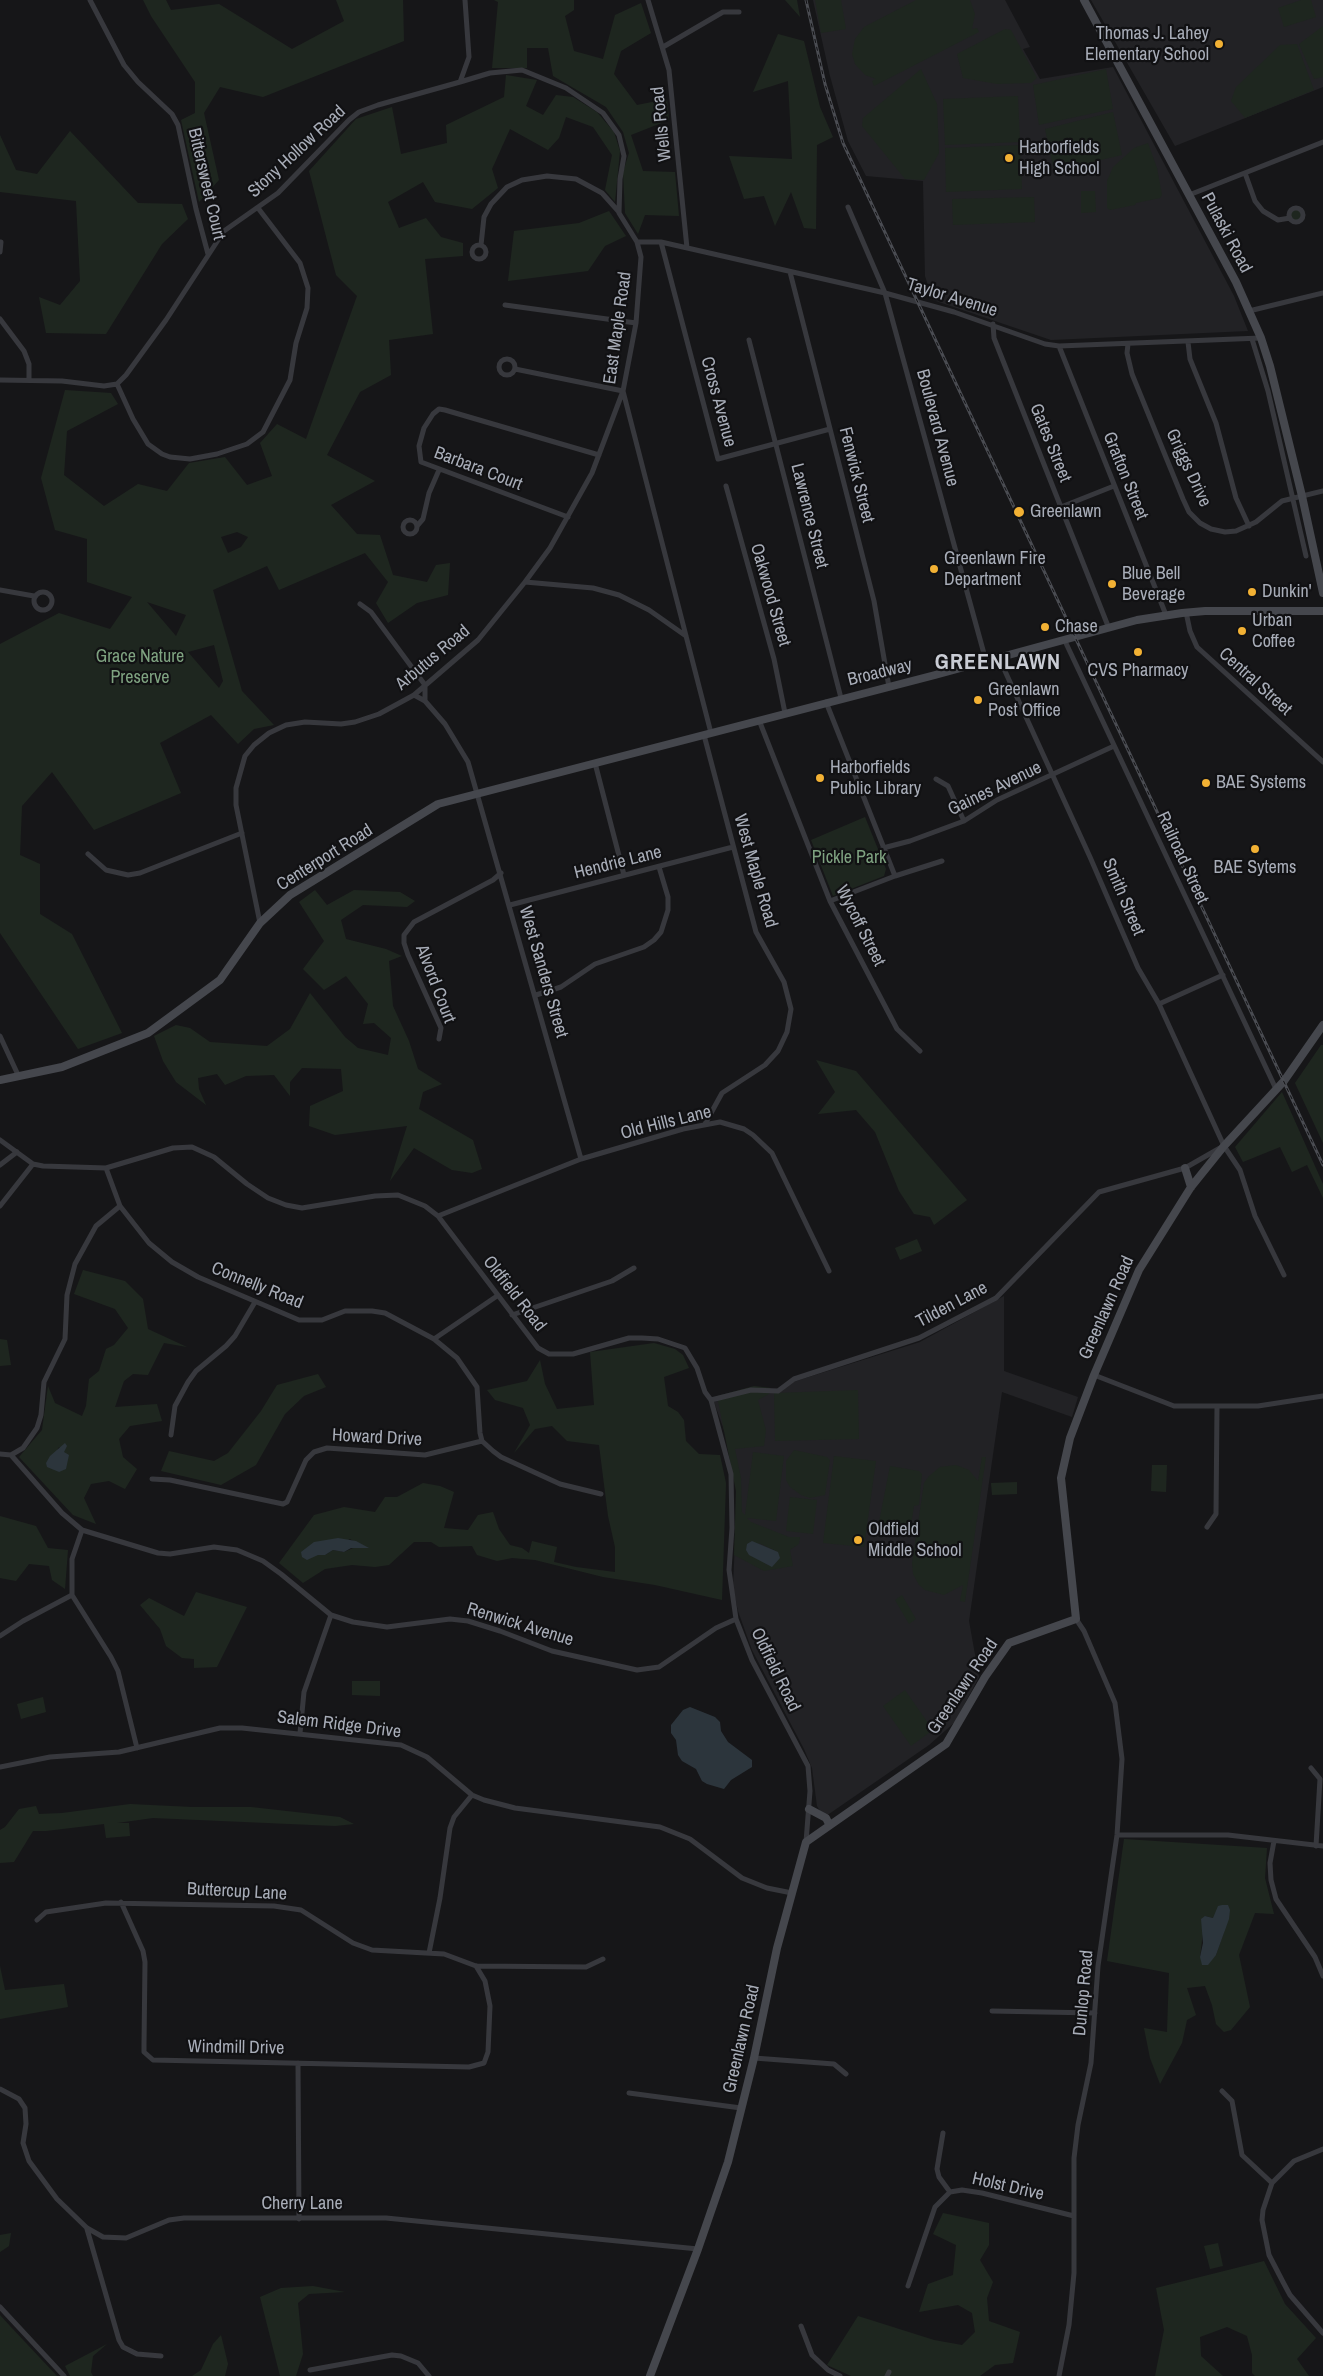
<!DOCTYPE html>
<style>
body{margin:0}
canvas{display:block;background:#161618}
</style>
<canvas width="1323" height="2376"></canvas>
<script>
const ctx = document.querySelector('canvas').getContext('2d');
ctx.lineJoin = 'round';
function paint(path, color) {
  ctx.fillStyle = color;
  ctx.fill(path, 'evenodd');
}
function shape(rows) {
  const path = new Path2D();
  for (const r of rows) {
    if (r.length === 3) {
      path.moveTo(r[0] + r[2], r[1]);
      path.arc(r[0], r[1], r[2], 0, 2 * Math.PI);
      continue;
    }
    path.moveTo(r[0], r[1]);
    for (let i = 2; i < r.length; i += 2) path.lineTo(r[i], r[i + 1]);
  }
  return path;
}
function strokePath(path, color, width, dash) {
  ctx.strokeStyle = color;
  ctx.lineWidth = width;
  ctx.lineCap = dash ? 'butt' : 'round';
  ctx.setLineDash(dash || []);
  ctx.stroke(path);
}
function drawText(font, color, halo, rows, align = 'center') {
  ctx.font = font + ' "Archivo Narrow",sans-serif';
  ctx.lineWidth = 4.5;
  ctx.setLineDash([]);
  ctx.textBaseline = 'middle';
  ctx.strokeStyle = halo;
  ctx.fillStyle = color;
  for (const [text, x, y, turn = 0] of rows) {
    ctx.save();
    ctx.translate(x, y);
    ctx.rotate((+turn || 0) * Math.PI / 180);
    ctx.textAlign = isNaN(turn) ? turn : align;
    if (halo) ctx.strokeText(text, 0, 0);
    ctx.fillText(text, 0, 0);
    ctx.restore();
  }
}
const built = shape([
 [813,0,1005,0,1030,47,1023,49,1040,79,1113,67,1234,296,1248,331,1051,340,933,300,925,276,923,181,866,176,848,141,830,76],
 [1091,0,1323,0,1323,87,1175,146],
 [1004,1296,1004,1371,1078,1397,1072,1417,1002,1392,969,1621,979,1677,955,1722,929,1745,826,1816,821,1813,817,1806,812,1768,804,1749,752,1650,738,1611,733,1588,737,1492,729,1444,714,1402,751,1392,778,1392,793,1382,920,1342]
]);
const green = shape([
 [143,0,166,0,171,10,219,4,292,49,344,21,336,0,403,0,404,41,263,97,220,87,204,113,219,180,199,202,181,120,195,113,195,82,151,16],
 [494,0,574,0,574,10,565,16,574,51,603,59,615,15,641,3,651,33,621,51,614,74,637,105,667,99,669,120,631,135,643,171,675,172,679,216,645,215,638,234,625,213,623,172,629,153,623,132,606,107,553,76,548,48,527,48,527,68,492,68,498,2],
 [785,0,797,0,800,17],
 [815,0,841,0,846,29,821,33],
 [916,0,970,0,975,14,972,29,977,28,979,32,874,86,872,81,876,79,865,75,855,64,852,54,855,39,864,27],
 [1301,0,1311,0,1316,17,1284,27,1278,8],
 [1323,26,1323,77,1314,79,1299,44],
 [1005,29,1011,30,1037,78,1031,83,997,84,963,78,957,54],
 [778,34,804,41,820,107,833,137,817,145,816,229,804,228,791,192,775,226,764,196,744,199,729,156,792,159,788,81,753,92],
 [1297,44,1314,90,1245,118,1231,101,1236,87,1280,45],
 [921,69,937,104,939,153,924,180,905,179,862,126,863,118],
 [1106,69,1113,109,1039,125,1033,85],
 [506,75,537,80,526,106,543,115,556,95,573,97,597,112,614,132,620,151,615,202,605,190,612,155,593,127,566,117,559,138,548,150,510,129,492,169,498,188,472,209,435,202,423,182,388,202,399,228,426,218,441,237,463,243,463,256,425,259,433,334,389,340,391,375,360,392,327,455,375,481,331,505,357,534,380,535,393,575,427,582,436,565,450,563,448,595,417,603,388,623,376,603,388,582,365,553,279,590,267,566,213,590,242,691,274,725,254,729,238,744,211,715,160,743,181,793,94,830,52,772,22,806,20,855,40,864,40,914,72,934,122,1033,78,1049,0,933,0,644,59,613,110,629,132,597,87,582,87,539,55,530,41,478,65,390,111,393,118,404,67,431,64,475,104,506,138,484,167,491,189,463,225,457,247,485,272,476,260,443,277,424,306,439,357,296,336,275,309,171,356,119,392,107,401,154,447,143,446,125,504,97],
 [237,532,248,537,241,547,228,553,221,537],
 [147,602,186,615,176,636],
 [214,645,223,681,219,688,188,652],
 [1018,96,1020,142,945,145,943,99],
 [1113,112,1122,155,1054,171,1045,129],
 [70,131,138,203,182,204,188,219,162,244,106,334,46,333,39,297,60,305,80,281,76,201,0,192,0,135,16,170,37,174],
 [1148,143,1157,168,1162,195,1160,198,1136,203,1135,205,1110,210,1107,208,1107,181,1113,167,1134,148],
 [1020,145,1022,189,946,192,945,148],
 [1081,191,1095,191,1096,212,1081,213],
 [1034,197,1035,222,953,225,952,199],
 [1296,215,5.5],
 [609,211,626,236,605,246,588,271,508,281,514,231,579,223],
 [865,817,886,869,884,876,833,896,811,840],
 [315,890,327,905,354,890,400,892,415,901,407,907,363,905,341,920,346,939,386,949,402,956,389,961,393,1006,409,1041,418,1069,442,1084,423,1092,419,1109,473,1140,482,1169,472,1173,452,1170,414,1148,390,1181,407,1126,335,1135,309,1126,310,1106,343,1091,341,1069,302,1068,290,1082,290,1096,274,1075,246,1076,225,1085,217,1074,198,1078,199,1089,206,1105,176,1082,163,1061,154,1036,176,1025,190,1028,210,1042,267,1046,290,1029,310,993,345,1037,358,1048,388,1055,391,1038,374,1023,363,1024,368,1004,346,976,324,990,303,969,324,941,299,902],
 [1321,1045,1323,1045,1323,1143,1295,1083],
 [816,1060,856,1071,967,1200,934,1225,930,1217,914,1214,899,1191,875,1132,856,1110,818,1114,835,1092],
 [1282,1092,1323,1184,1323,1198,1307,1165,1292,1172,1280,1147,1243,1162,1235,1147],
 [917,1239,922,1251,900,1260,895,1248],
 [83,1270,125,1281,143,1299,148,1329,187,1347,164,1343,148,1375,133,1374,124,1381,115,1407,157,1404,162,1421,130,1426,119,1439,123,1457,137,1469,125,1489,109,1481,91,1484,84,1498,96,1524,73,1515,19,1457,42,1430,48,1386,55,1403,82,1416,86,1406,89,1379,99,1371,106,1349,114,1345,128,1328,115,1309,74,1294],
 [59,1447,64,1452,59,1472,51,1467,54,1455],
 [0,1339,7,1340,11,1365,0,1366],
 [654,1343,675,1349,683,1355,689,1368,664,1377,668,1406,678,1412,684,1420,686,1441,699,1454,720,1455,726,1483,722,1600,655,1585,603,1577,535,1560,512,1558,497,1561,477,1555,472,1546,439,1547,431,1542,414,1542,389,1565,375,1567,352,1565,325,1569,303,1583,279,1563,314,1515,344,1507,375,1512,385,1497,397,1497,423,1483,440,1486,454,1492,444,1528,468,1530,478,1515,493,1512,499,1529,510,1545,522,1548,529,1553,532,1541,557,1547,554,1562,576,1567,615,1572,615,1547,608,1516,599,1445,567,1441,552,1426,535,1429,514,1453,530,1425,523,1408,495,1400,487,1390,527,1381,540,1360,545,1384,557,1409,594,1405,590,1352],
 [350,1539,360,1545,344,1552,333,1550,325,1555,318,1555],
 [318,1374,326,1387,304,1396,285,1414,256,1465,221,1485,161,1471,169,1451,214,1461,228,1453,261,1411,277,1385],
 [754,1386,771,1388,769,1394,758,1400,766,1430,764,1446,735,1449,741,1478,742,1512,745,1515,753,1452,784,1456,776,1521,747,1518,751,1522,789,1537,800,1537,799,1544,790,1550,793,1566,764,1571,734,1555,736,1491,717,1396],
 [759,1543,778,1552,767,1565,762,1561],
 [858,1390,859,1439,775,1441,774,1393],
 [794,1450,827,1457,830,1460,825,1495,810,1498,801,1495,790,1487,786,1480,786,1461],
 [834,1456,876,1461,864,1547,823,1543],
 [982,1457,986,1457,965,1602,960,1601,963,1585,944,1595,925,1590,919,1585,913,1574,912,1563,924,1483,929,1476,940,1467,956,1465,969,1470,978,1481],
 [1152,1465,1167,1465,1166,1492,1151,1491],
 [890,1466,919,1471,922,1474,919,1505,914,1506,909,1537,877,1532],
 [1017,1482,1017,1494,992,1495,991,1483],
 [790,1497,817,1500,813,1534,786,1531],
 [0,1516,36,1526,48,1548,68,1550,65,1589,52,1580,49,1566,29,1564,16,1581,0,1578],
 [196,1592,247,1607,217,1667,194,1668,194,1659,182,1658,166,1646,160,1629,140,1605,149,1598,184,1616],
 [902,1595,916,1619,909,1624,895,1600],
 [352,1681,380,1681,380,1696,352,1695],
 [905,1690,933,1730,911,1746,883,1706],
 [43,1697,46,1712,21,1719,17,1704],
 [130,1804,192,1807,251,1807,340,1817,354,1824,335,1826,153,1818,117,1823,129,1823,130,1836,106,1838,104,1824,46,1831,33,1831,14,1862,0,1863,0,1830,5,1827,19,1809,36,1806,39,1814,62,1813],
 [1124,1839,1267,1848,1265,1878,1274,1914,1255,1913,1239,1955,1250,2007,1231,2030,1224,2032,1216,2024,1212,2005,1205,1986,1187,1988,1196,2015,1187,2020,1182,2043,1160,2084,1150,2058,1144,2028,1167,2032,1169,1973,1107,1961],
 [1205,1916,1213,1918,1224,1932,1216,1955,1200,1957],
 [0,1966,5,1990,64,1984,68,2007,0,2019],
 [943,2213,989,2223,989,2245,980,2260,993,2282,987,2298,989,2321,1020,2332,1013,2363,995,2365,980,2376,851,2376,827,2365,858,2316,934,2340,962,2345,975,2332,972,2313,958,2305,919,2312,928,2284,953,2275,956,2245,933,2234],
 [11,2233,9,2246,0,2252,0,2235],
 [1218,2243,1223,2266,1210,2269,1204,2246],
 [1264,2261,1285,2304,1316,2338,1297,2359,1309,2376,1255,2376,1252,2373,1252,2355,1247,2336,1227,2327,1200,2337,1201,2356,1223,2376,1155,2376,1164,2330,1156,2288],
 [313,2286,345,2292,309,2294,298,2303,303,2354,296,2376,280,2376,260,2297,281,2288],
 [0,2315,10,2326,57,2376,0,2376],
 [221,2335,228,2364,225,2376,192,2376,201,2370,213,2344],
 [107,2344,93,2356,91,2372,93,2376,70,2376,65,2366]
]);
const water = shape([
 [65,1443,67,1446,64,1452,69,1455,66,1469,59,1472,47,1467,46,1463,50,1456],
 [338,1538,356,1541,369,1548,351,1548,344,1552,333,1550,325,1555,318,1555,307,1560,302,1557,301,1552,314,1542],
 [752,1541,778,1552,780,1558,772,1567,749,1555,746,1550,747,1544],
 [690,1707,715,1717,720,1722,721,1731,728,1742,752,1760,752,1767,731,1780,724,1789,707,1784,702,1781,696,1769,682,1761,678,1755,676,1740,671,1733,671,1725,683,1710],
 [1222,1905,1228,1905,1230,1910,1229,1919,1216,1955,1208,1965,1202,1965,1200,1957,1203,1943,1201,1919,1205,1916,1213,1918,1218,1906]
]);
const street = shape([
 [90,0,124,65,138,82,172,114,178,125,196,209,208,254],
 [648,0,669,70,687,248],
 [663,47,723,12,739,12],
 [460,82,490,73,522,70,566,88,603,113,619,135,624,156,620,179,619,213,637,242,641,257,636,323,623,391,711,733],
 [1245,173,1255,201,1263,211,1278,220,1290,218],
 [1189,195,1323,142],
 [848,207,885,293,986,661],
 [1296,215,7],
 [637,242,661,242,885,293,954,312,1045,344,1059,346,1261,338],
 [661,242,718,459,830,429],
 [479,252,7],
 [481,245,484,217,491,204,507,187,522,180,547,176,576,179,602,193,619,212],
 [0,252,1,242],
 [790,272,874,601,889,687],
 [505,305,636,323],
 [1249,311,1323,293],
 [0,319,24,351,29,364,29,380],
 [993,324,994,338,1108,626],
 [1252,339,1268,391,1306,556],
 [749,340,841,698],
 [1188,342,1190,359,1216,423,1236,498,1249,526],
 [1128,344,1127,353,1132,374,1183,499,1189,512,1200,523,1211,529,1225,532,1236,531,1256,522,1282,501,1323,491],
 [1059,346,1166,615],
 [507,367,8],
 [0,380,62,381,104,386,117,384,126,375,166,320,224,231,278,193,349,120,359,112,378,105,460,82,469,57,465,0],
 [117,384,133,419,148,444,162,454,170,457,190,459,217,454,247,444,263,432,290,380,296,343,307,308,308,288,300,263,258,208],
 [726,486,774,659,785,713],
 [1061,507,1114,486],
 [568,517,421,462,419,446,424,428,433,414,439,409,445,410,599,455],
 [410,527,7],
 [417,526,423,519,429,493,439,470],
 [525,582,593,588,619,595,649,610,686,636],
 [0,590,34,596],
 [43,601,9],
 [360,604,371,612,425,685,425,701],
 [1186,612,1190,631,1197,647,1323,762],
 [1064,639,1276,1089],
 [999,658,1090,857,1138,968,1159,1004,1224,1146,1240,1170,1255,1216,1284,1275],
 [414,695,425,701,445,724,468,762,581,1159],
 [826,702,895,876,830,901],
 [759,720,830,901,897,1029,920,1051],
 [704,735,756,932,784,982,791,1009,787,1032,778,1051,765,1065,722,1093,705,1124],
 [595,763,624,875],
 [936,779,948,786,964,821],
 [883,848,910,841,964,821,997,800,1114,746],
 [88,854,106,870,128,875,140,873,242,833],
 [895,876,942,861],
 [510,905,733,847],
 [260,923,236,805,236,788,245,756,254,745,269,733,286,725,305,722,341,724,355,722,379,714,414,695,478,640,525,582,550,548,592,473,623,391,515,369],
 [536,995,561,987,595,964,644,947,654,940,661,932,668,910,668,897,659,867],
 [1159,1004,1223,975],
 [0,1036,19,1077],
 [439,1039,441,1028,408,955,404,943,404,935,414,922,493,880,501,873],
 [0,1140,33,1164,43,1166,106,1168,173,1148,192,1147,214,1157,247,1184,268,1198,286,1205,302,1208,375,1196,398,1195,425,1206,438,1216,538,1348,549,1354,573,1354,629,1338,642,1338,658,1339,685,1348,697,1368,705,1392,711,1400,731,1474,732,1528,729,1570,736,1619,752,1660,808,1766,810,1791,806,1842],
 [0,1165,17,1152],
 [106,1168,120,1206,149,1243,172,1262,198,1277,299,1320,322,1320,345,1311,372,1311,385,1313,434,1339,457,1358,477,1387,480,1433,482,1441,493,1451,501,1457,560,1484,601,1494],
 [0,1206,33,1164],
 [438,1216,581,1159,683,1129,720,1122,744,1129,753,1135,772,1153,829,1271],
 [512,1315,612,1281,634,1268],
 [434,1339,497,1296],
 [1094,1375,1174,1406,1258,1406,1323,1396],
 [711,1400,751,1390,778,1391,794,1379,919,1338,996,1298,1099,1192,1185,1168,1220,1148],
 [171,1435,175,1406,188,1382,196,1371,226,1346,235,1336,255,1302],
 [0,1454,11,1455,23,1448,37,1428,41,1415,44,1382,65,1339,67,1295,75,1264,96,1226,120,1206],
 [11,1455,62,1513,82,1530,158,1553,170,1554,214,1547,237,1550,263,1561,281,1574,331,1615,353,1622,387,1627,450,1619,468,1621,500,1631,552,1651,637,1670,659,1667,716,1628,736,1619],
 [152,1479,170,1480,283,1504,287,1502,306,1460,314,1452,327,1448,425,1455,482,1441],
 [1207,1527,1216,1514,1217,1407],
 [82,1530,72,1559,72,1595,111,1657,118,1671,137,1748],
 [0,1636,23,1621,72,1595],
 [300,1733,304,1692,331,1615],
 [0,1767,50,1757,119,1752,220,1728,242,1728,401,1745,427,1757,472,1795,484,1800,515,1808,660,1827,690,1839,742,1878,767,1888,792,1893],
 [1311,1768,1320,1779,1316,1846],
 [1117,1835,1228,1835,1323,1846],
 [1274,1841,1270,1863,1271,1880,1276,1899,1315,1957,1323,1976],
 [121,1902,143,1951,145,1962,144,2044,144,2052,153,2060,469,2067,484,2063,488,2052,490,2006,485,1981,476,1966],
 [37,1920,46,1912,106,1903,274,1906,301,1910,353,1943,372,1950,444,1954,476,1966,586,1967,603,1959],
 [429,1953,440,1898,450,1828,454,1817,472,1795],
 [992,2011,1095,2013],
 [754,2058,834,2064,846,2074],
 [298,2063,299,2219],
 [0,2089,19,2099,25,2108,26,2124,23,2143,29,2161,57,2199,87,2228,103,2237,126,2238,169,2220,184,2218,386,2218,698,2249],
 [1222,2091,1232,2101,1242,2155,1272,2183],
 [629,2093,741,2108],
 [943,2133,937,2169,939,2177,950,2192],
 [1323,2149,1294,2161,1272,2183,1263,2210,1262,2220,1269,2255,1283,2282,1290,2295,1323,2333],
 [87,2229,119,2340,123,2347,137,2354,161,2356],
 [908,2286,935,2207,950,2192,962,2190,982,2193,1074,2216],
 [0,2307,64,2376],
 [801,2326,812,2355,828,2370,840,2376],
 [310,2370,392,2355,401,2356,418,2363,429,2376],
 [887,2376,889,2372],
 [1059,2376,1069,2325,1074,2273,1074,2158,1078,2125,1091,2063,1098,1966,1117,1835,1122,1759,1115,1703,1084,1631,1076,1619]
]);
const secondary = shape([
 [1084,0,1236,282,1261,338,1270,366,1302,496,1323,593],
 [0,1080,62,1067,148,1033,220,980,260,923,290,895,438,804,935,675,1137,620,1182,613,1205,611,1323,611],
 [1185,1168,1191,1187],
 [809,1809,826,1818,829,1824],
 [650,2376,698,2249,728,2162,754,2058,777,1948,806,1842,946,1744,985,1677,1009,1643,1076,1619,1061,1478,1070,1438,1094,1375,1139,1270,1191,1187,1224,1146,1284,1081,1323,1025]
]);
const rail = shape([
 [806,0,825,84,843,143,1323,1165]
]);
const markers = [
 [1219,44,5,"#f2b134"],
 [1009,158,5,"#f2b134"],
 [1019,512,6,"#f2b134"],
 [934,569,5,"#f2b134"],
 [1112,584,5,"#f2b134"],
 [1252,592,5,"#f2b134"],
 [1045,627,5,"#f2b134"],
 [1242,631,5,"#f2b134"],
 [1138,652,5,"#f2b134"],
 [978,700,5,"#f2b134"],
 [820,778,5,"#f2b134"],
 [1206,783,5,"#f2b134"],
 [1255,849,5,"#f2b134"],
 [858,1540,5,"#f2b134"]
];
const poiNames = [
 ["Thomas J. Lahey",1209,34,"right"],
 ["Elementary School",1209,55,"right"],
 ["Harborfields",1019,148],
 ["High School",1019,169],
 ["Greenlawn",1030,512],
 ["Greenlawn Fire",944,559],
 ["Department",944,580],
 ["Blue Bell",1122,574],
 ["Beverage",1122,595],
 ["Dunkin'",1262,592],
 ["Urban",1252,621],
 ["Coffee",1252,642],
 ["Chase",1055,627],
 ["CVS Pharmacy",1138,671,"center"],
 ["Greenlawn",988,690],
 ["Post Office",988,711],
 ["Harborfields",830,768],
 ["Public Library",830,789],
 ["BAE Systems",1216,783],
 ["BAE Sytems",1255,868,"center"],
 ["Oldfield",868,1530],
 ["Middle School",868,1551]
];
const streetNames = [
 ["Wells Road",662,124,-96],
 ["Stony Hollow Road",297,152,-43],
 ["Bittersweet Court",206,184,77],
 ["Pulaski Road",1226,233,62],
 ["Taylor Avenue",952,298,17],
 ["East Maple Road",618,328,-82],
 ["Cross Avenue",718,402,75],
 ["Boulevard Avenue",937,428,75],
 ["Gates Street",1050,443,68],
 ["Griggs Drive",1188,468,65],
 ["Barbara Court",478,469,21],
 ["Fenwick Street",856,475,76],
 ["Grafton Street",1125,476,68],
 ["Lawrence Street",809,516,76],
 ["Oakwood Street",770,595,74],
 ["Arbutus Road",433,658,-40],
 ["Broadway",880,673,-14],
 ["Central Street",1255,682,42],
 ["Gaines Avenue",995,789,-26],
 ["Centerport Road",325,858,-32],
 ["Railroad Street",1182,858,65],
 ["Hendrie Lane",618,863,-14],
 ["West Maple Road",755,871,74],
 ["Smith Street",1123,897,67],
 ["Wycoff Street",860,926,63],
 ["West Sanders Street",543,972,74],
 ["Alvord Court",435,984,69],
 ["Old Hills Lane",666,1123,-14],
 ["Connelly Road",257,1286,22],
 ["Oldfield Road",514,1294,52],
 ["Tilden Lane",952,1305,-28],
 ["Greenlawn Road",1107,1308,-66],
 ["Howard Drive",377,1438,3],
 ["Renwick Avenue",520,1625,17],
 ["Oldfield Road",775,1670,64],
 ["Greenlawn Road",963,1687,-56],
 ["Salem Ridge Drive",339,1725,7],
 ["Buttercup Lane",237,1892,3],
 ["Dunlop Road",1084,1993,-85],
 ["Greenlawn Road",742,2039,-77],
 ["Windmill Drive",236,2048,1],
 ["Holst Drive",1008,2187,13],
 ["Cherry Lane",302,2204]
];
const parkNames = [
 ["Grace Nature",140,657],
 ["Preserve",140,678],
 ["Pickle Park",849,858]
];
const districtNames = [
 ["GREENLAWN",998,663]
];
paint(built, '#222225');
paint(green, '#1e261f');
paint(water, '#2c353c');
strokePath(street, '#37383d', 5);
strokePath(secondary, '#45474d', 8);
strokePath(rail, '#4a4c52', 3);
strokePath(rail, '#111113', 1, [4]);
for (const [x, y, r, color] of markers) {
  const dot = new Path2D();
  dot.arc(x, y, r, 0, 2 * Math.PI);
  ctx.fillStyle = color;
  ctx.fill(dot);
  strokePath(dot, '#111113', 2);
}
drawText('18px', '#a8adb8', '#111113', poiNames, 'left');
drawText('18px', '#a8adb8', '#111113', streetNames);
drawText('18px', '#7fa381', '#111113', parkNames);
ctx.letterSpacing = '1px';
drawText('bold 22px', '#c9ccd4', '#111113', districtNames);
ctx.letterSpacing = '0px';
</script>
